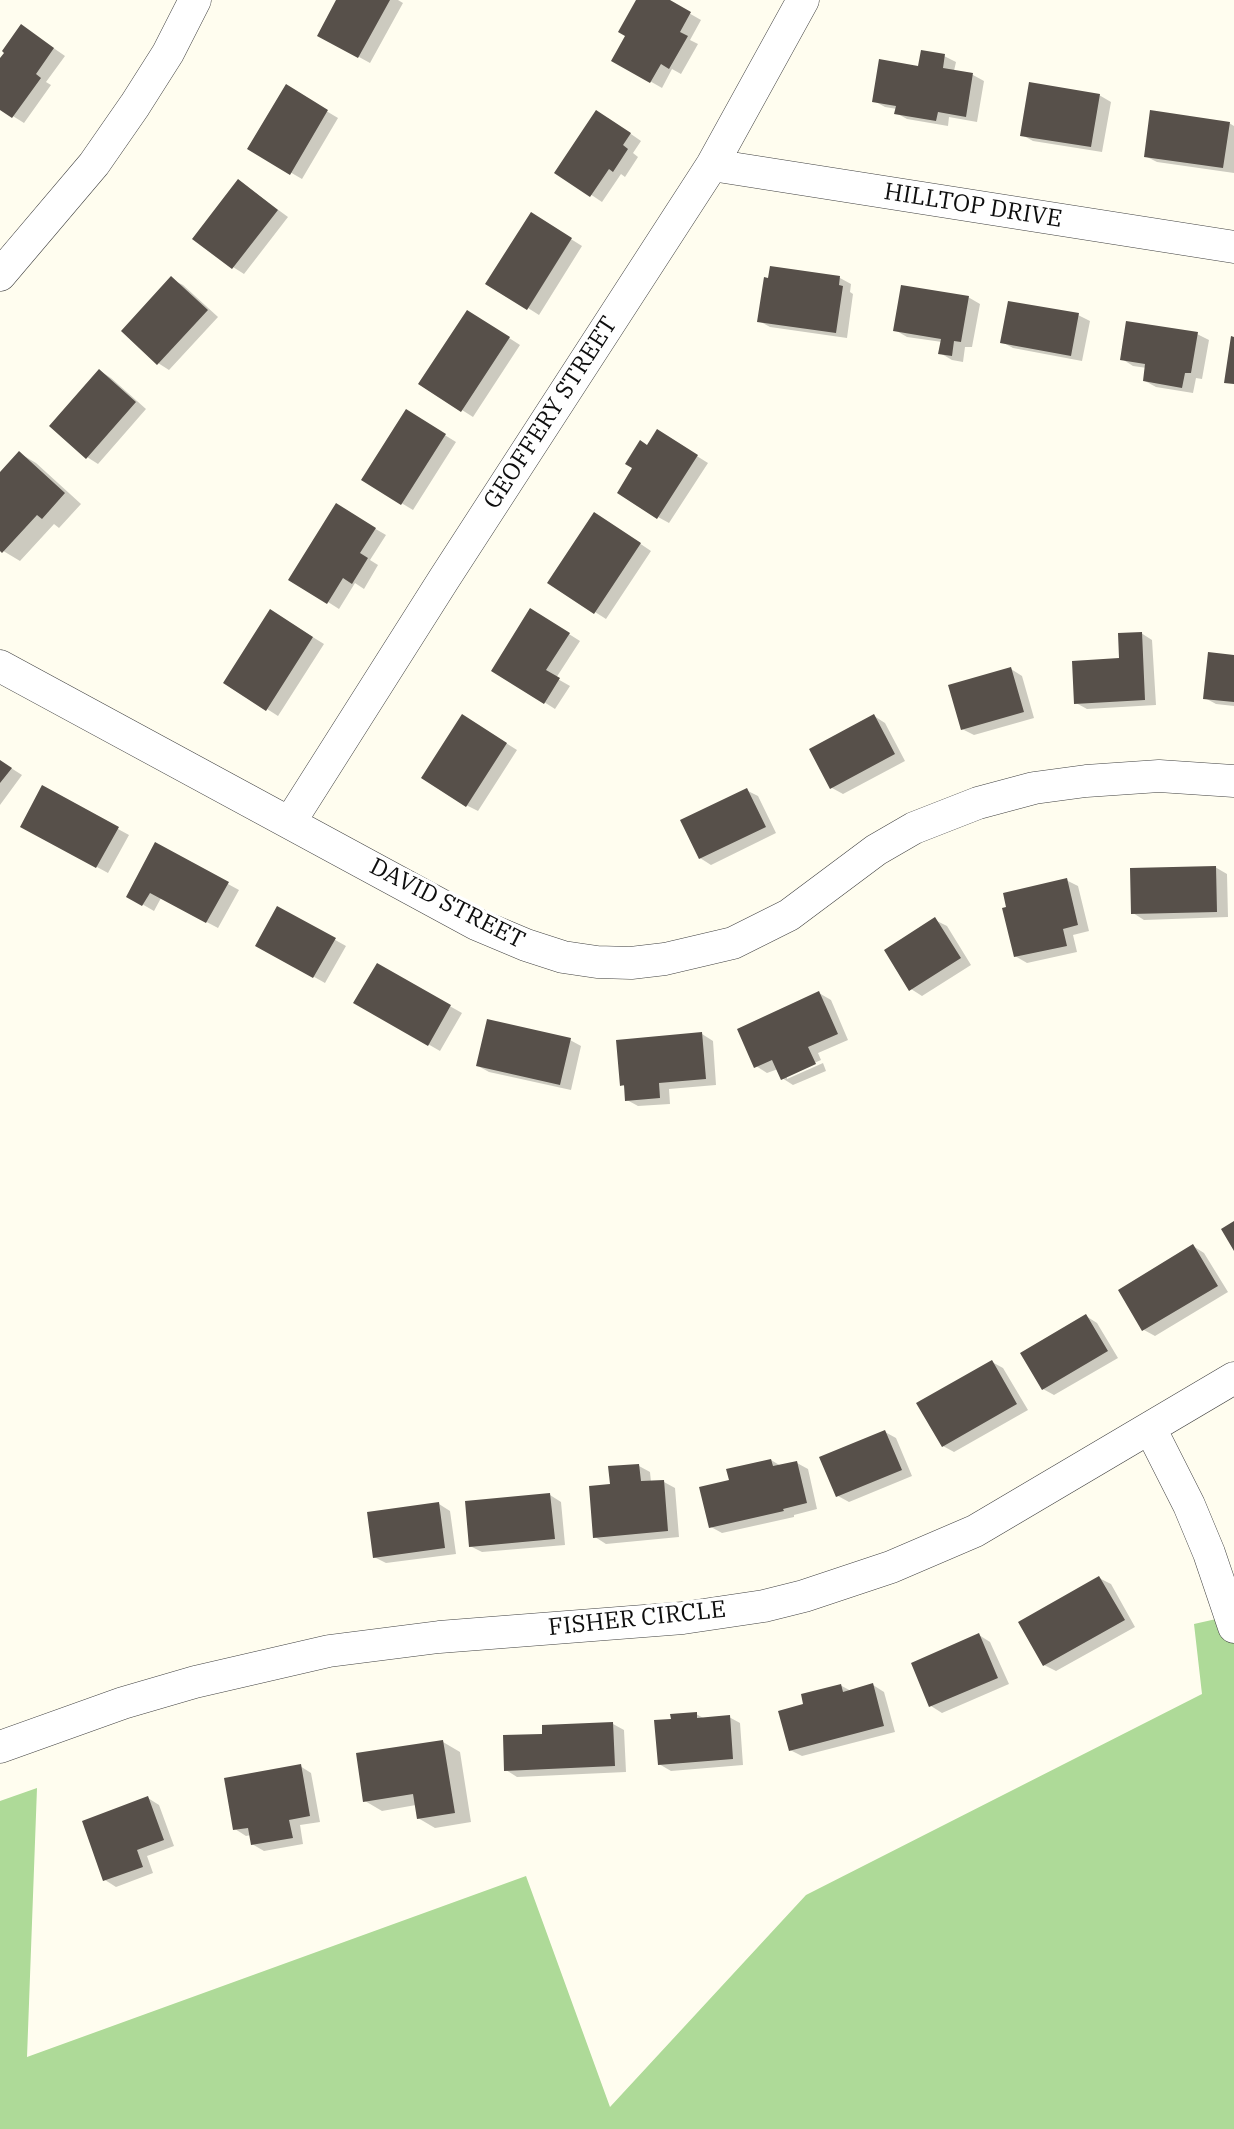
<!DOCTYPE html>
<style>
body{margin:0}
canvas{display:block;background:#fffdef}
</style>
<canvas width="1234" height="2129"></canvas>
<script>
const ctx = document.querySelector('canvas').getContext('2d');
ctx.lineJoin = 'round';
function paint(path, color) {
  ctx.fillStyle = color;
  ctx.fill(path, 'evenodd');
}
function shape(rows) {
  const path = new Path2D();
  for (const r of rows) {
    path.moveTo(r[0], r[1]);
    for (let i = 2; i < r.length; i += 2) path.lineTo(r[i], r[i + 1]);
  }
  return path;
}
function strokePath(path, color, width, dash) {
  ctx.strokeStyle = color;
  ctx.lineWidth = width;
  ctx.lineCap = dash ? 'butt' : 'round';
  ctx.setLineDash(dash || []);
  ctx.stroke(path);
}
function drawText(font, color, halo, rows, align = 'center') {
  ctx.font = font + ' "IBM Plex Serif",serif';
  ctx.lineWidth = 7;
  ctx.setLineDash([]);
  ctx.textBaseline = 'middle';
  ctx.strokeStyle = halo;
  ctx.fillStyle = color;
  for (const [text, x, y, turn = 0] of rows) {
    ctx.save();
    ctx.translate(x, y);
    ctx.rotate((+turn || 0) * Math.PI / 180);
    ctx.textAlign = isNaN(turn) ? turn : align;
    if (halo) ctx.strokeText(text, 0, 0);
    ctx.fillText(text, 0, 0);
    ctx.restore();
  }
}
const forest = shape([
 [1234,1615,1234,2129,0,2129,0,1801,37,1788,27,2057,526,1876,610,2107,806,1895,1202,1694,1194,1624]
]);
const shadow = shape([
 [338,0,398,0,403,3,370,63,319,35],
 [638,0,666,0,701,20,690,40,698,44,681,74,672,69,662,88,613,60,628,35],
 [32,33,65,56,46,82,51,85,24,123,0,108,0,61],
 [944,56,956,62,954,71,973,75,984,81,977,122,949,117,948,126,907,119,896,113,897,109,885,107,874,101],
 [286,87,338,118,302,179,250,149],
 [1099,95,1111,102,1102,152,1033,141,1022,135],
 [608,118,641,141,633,153,638,157,625,177,621,174,602,202,557,172],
 [1229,123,1234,126,1234,173,1157,162,1145,156],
 [239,181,288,217,244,274,233,267],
 [542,221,582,246,539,315,528,308],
 [771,268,840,278,851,284,850,292,853,294,847,338,770,327,759,321],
 [171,279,183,285,218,317,169,370,158,363],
 [968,297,980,304,972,347,965,347,963,362,952,360,940,353,942,342,907,337,895,330],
 [1078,315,1090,321,1082,361,1013,348,1002,342],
 [478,318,520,345,473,417,462,410],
 [1197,334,1209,340,1202,379,1196,378,1193,393,1156,387,1145,381,1147,368,1133,366,1122,359],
 [100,371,111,378,146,409,98,464,87,457],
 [406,411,456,442,413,510,363,480],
 [668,438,708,463,669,523,658,517,648,447],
 [19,453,36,463,81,504,59,528,54,524,20,561,0,549,0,475],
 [336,506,386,535,370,560,378,565,364,589,355,583,339,609,328,602],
 [605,520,651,551,606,619,595,612],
 [542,617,580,641,556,678,570,686,555,709,544,702],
 [282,618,324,644,278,716,267,709],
 [1141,633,1152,640,1156,705,1087,709,1076,703,1121,660],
 [1234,657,1234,706,1216,704,1205,698],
 [1011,669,1022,676,1034,718,974,735,962,729],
 [874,716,885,723,905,761,843,794,832,788],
 [474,723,517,750,478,811,466,805],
 [0,761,22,775,0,805],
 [43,788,129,835,108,873,22,826],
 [746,790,758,796,776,833,711,865,700,858],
 [156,845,239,890,218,928,161,898,154,911,128,896],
 [1215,867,1227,874,1228,917,1144,920,1133,913],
 [1066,880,1078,886,1089,931,1073,935,1077,952,1027,963,1015,956],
 [278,908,346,946,325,983,257,945],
 [935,920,947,926,971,965,922,996,911,989],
 [377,965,462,1013,440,1051,355,1002],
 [819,993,831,1000,848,1040,818,1053,821,1060,787,1075,787,1079,823,1063,826,1071,793,1085,782,1078,778,1069,767,1073,756,1066],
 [702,1034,713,1041,716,1085,669,1089,670,1104,638,1106,627,1100,626,1087,621,1085],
 [570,1040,581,1046,571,1090,489,1072,478,1066],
 [1193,1246,1204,1253,1228,1292,1155,1336,1144,1330],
 [1086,1316,1097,1323,1118,1358,1054,1395,1043,1389],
 [992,1362,1003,1368,1028,1410,954,1452,943,1446],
 [885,1432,896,1438,912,1476,849,1502,838,1496],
 [771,1460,781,1466,797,1463,808,1469,817,1509,794,1515,794,1517,722,1533,711,1527,731,1481],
 [639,1466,650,1472,651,1482,664,1482,675,1488,679,1537,606,1544,595,1537,611,1486],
 [550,1495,561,1502,565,1545,482,1552,470,1546],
 [439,1504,450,1511,456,1554,386,1563,374,1557],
 [1099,1578,1111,1584,1135,1627,1056,1671,1044,1665],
 [979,1635,990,1642,1009,1684,942,1713,931,1706],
 [840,1685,851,1691,873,1685,884,1692,895,1732,802,1756,790,1750,805,1705],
 [696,1714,705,1719,729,1717,740,1723,743,1765,671,1771,659,1764,673,1721],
 [613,1724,624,1730,626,1772,517,1777,506,1770,544,1735],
 [443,1742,460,1752,471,1822,435,1828,418,1818,416,1805,382,1811,365,1801],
 [300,1766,311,1773,320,1822,300,1825,303,1844,264,1851,252,1844,251,1835,246,1836,235,1829],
 [148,1798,159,1805,174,1846,147,1856,153,1873,116,1887,105,1880]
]);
const building = shape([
 [336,0,390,0,358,58,317,36],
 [636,0,670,0,691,12,680,32,688,36,669,69,661,64,650,83,611,61,625,36,618,32],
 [21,24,54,48,36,74,41,78,12,118,0,110,0,58,4,53,2,51],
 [921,50,945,54,943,68,973,73,966,117,938,112,936,121,894,114,896,106,872,102,879,59,918,66],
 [1029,82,1100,94,1091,147,1020,136],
 [286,84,328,110,290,175,247,149],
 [596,110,631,133,623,145,628,149,613,172,609,169,590,197,554,173],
 [1150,110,1230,122,1223,168,1144,157],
 [238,179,278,210,232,269,192,239],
 [531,212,572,238,527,310,485,284],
 [770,266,840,276,839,285,843,286,836,333,757,322,764,277,768,278],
 [171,276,208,310,157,365,121,331],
 [901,285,969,296,961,342,954,341,952,356,938,354,941,339,893,331],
 [1008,301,1079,313,1071,356,1000,343],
 [467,310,510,337,461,412,418,384],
 [1126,321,1198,332,1191,373,1185,373,1182,388,1143,381,1145,364,1120,360],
 [1231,336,1234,337,1234,384,1224,383],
 [99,369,136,402,86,459,49,426],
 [406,409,446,434,401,505,361,480],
 [657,429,698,455,657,519,617,493,632,468,625,464,640,440,647,445],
 [19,451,65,493,42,519,37,515,2,553,0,551,0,472],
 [336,503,376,528,360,553,368,558,352,584,343,578,327,604,288,580],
 [594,512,641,543,594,614,547,583],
 [530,608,570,633,546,670,560,678,544,704,491,671],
 [270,609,313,637,266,711,223,683],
 [1142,632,1145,700,1074,704,1072,661,1119,658,1118,633],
 [1208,652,1234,655,1234,702,1203,699],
 [1011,667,1024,712,961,730,948,685],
 [462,714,507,743,466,807,421,778],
 [874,714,895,754,830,789,809,749],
 [0,760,12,768,0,783],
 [42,785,119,827,96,868,20,827],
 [747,788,766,827,699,859,680,820],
 [155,842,229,882,206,923,150,893,142,906,126,897],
 [1216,866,1217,912,1131,914,1130,868],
 [1067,878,1078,925,1063,929,1067,946,1014,957,1002,908,1006,907,1003,893],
 [277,906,336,938,313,978,255,946],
 [935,917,961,958,909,991,884,950],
 [377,963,451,1005,428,1046,353,1003],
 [819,991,838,1034,808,1047,816,1064,781,1080,772,1060,754,1068,737,1029],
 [487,1019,571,1038,560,1085,476,1066],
 [702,1032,706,1079,659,1083,660,1098,625,1101,624,1085,620,1086,616,1040],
 [1234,1221,1234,1251,1221,1229],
 [1193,1244,1218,1286,1142,1331,1118,1290],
 [1086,1314,1108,1351,1042,1390,1020,1353],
 [992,1360,1017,1404,942,1447,916,1403],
 [885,1430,902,1470,836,1497,819,1457],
 [771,1459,773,1466,797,1461,807,1503,783,1509,784,1511,709,1528,699,1487,729,1480,726,1469],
 [639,1464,641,1481,664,1480,668,1531,593,1538,589,1486,610,1484,608,1466],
 [550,1493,555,1539,469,1547,465,1501],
 [439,1502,445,1548,373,1558,367,1512],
 [1099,1576,1125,1620,1043,1666,1018,1622],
 [979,1633,998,1678,929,1707,911,1663],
 [873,1683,884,1726,789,1751,778,1711,803,1704,801,1694,841,1684,843,1692],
 [697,1712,697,1718,730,1715,733,1759,658,1765,654,1720,671,1719,670,1714],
 [613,1722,615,1766,504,1771,503,1735,542,1734,542,1725],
 [443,1740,455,1813,417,1819,413,1794,363,1802,356,1753],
 [301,1764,310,1816,289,1820,293,1838,251,1845,248,1828,233,1830,224,1778],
 [148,1796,164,1840,137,1850,143,1867,103,1881,82,1821]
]);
const minor = shape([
 [712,165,1234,247],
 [0,275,94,164,135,105,168,53,195,0],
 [0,666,476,924,526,945,563,957,597,962,631,963,665,959,733,943,789,915,876,850,914,828,978,803,1034,788,1086,781,1159,776,1234,781],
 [290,822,444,579,712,165,803,0],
 [1150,1428,1189,1505,1209,1553,1234,1627],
 [0,1747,123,1703,195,1682,329,1651,439,1637,683,1618,764,1606,804,1596,891,1567,975,1531,1234,1378]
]);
const streetNames = [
 ["HILLTOP DRIVE",973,206,9],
 ["GEOFFERY STREET",551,413,-57],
 ["DAVID STREET",447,904,27],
 ["FISHER CIRCLE",637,1619,-6]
];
paint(forest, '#aeda98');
paint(shadow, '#0003');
paint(building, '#57504a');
strokePath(minor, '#414141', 33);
strokePath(minor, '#fff', 32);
drawText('24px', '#0e0e0e', '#fff', streetNames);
</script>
